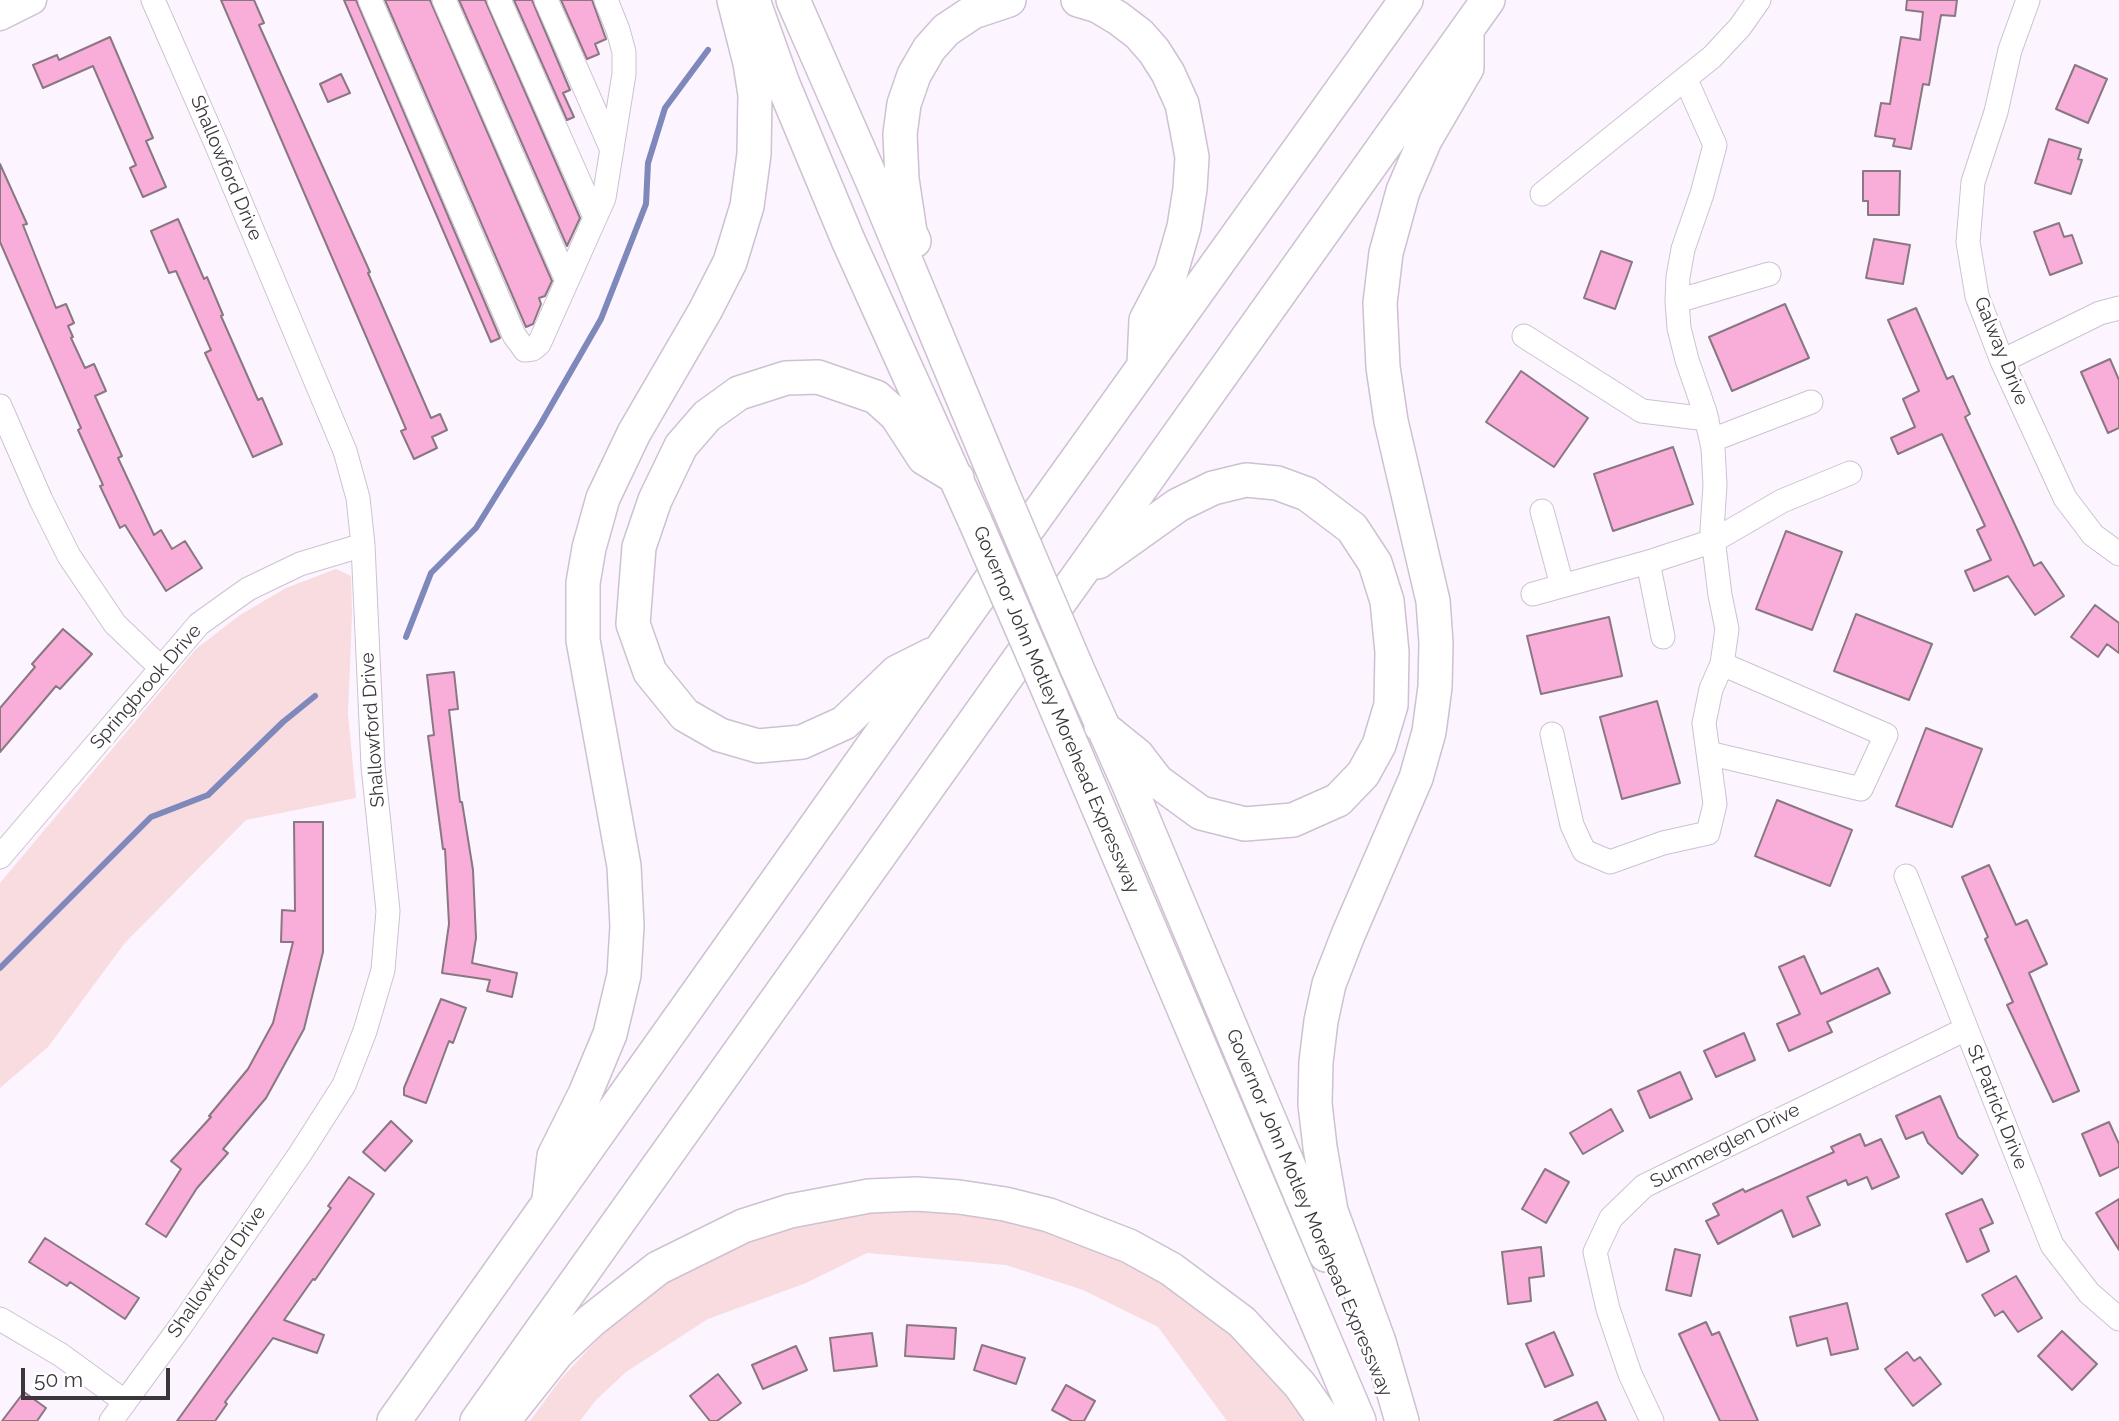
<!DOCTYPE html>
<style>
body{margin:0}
#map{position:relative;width:2119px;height:1421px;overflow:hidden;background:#fcf4fe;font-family:Raleway,sans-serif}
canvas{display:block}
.scale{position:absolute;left:21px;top:1368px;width:149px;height:32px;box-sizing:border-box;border:4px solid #3b363c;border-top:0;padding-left:9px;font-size:21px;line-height:24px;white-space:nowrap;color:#3b363c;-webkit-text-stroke:5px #fff;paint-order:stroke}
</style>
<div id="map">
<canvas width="2119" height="1421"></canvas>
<div class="scale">50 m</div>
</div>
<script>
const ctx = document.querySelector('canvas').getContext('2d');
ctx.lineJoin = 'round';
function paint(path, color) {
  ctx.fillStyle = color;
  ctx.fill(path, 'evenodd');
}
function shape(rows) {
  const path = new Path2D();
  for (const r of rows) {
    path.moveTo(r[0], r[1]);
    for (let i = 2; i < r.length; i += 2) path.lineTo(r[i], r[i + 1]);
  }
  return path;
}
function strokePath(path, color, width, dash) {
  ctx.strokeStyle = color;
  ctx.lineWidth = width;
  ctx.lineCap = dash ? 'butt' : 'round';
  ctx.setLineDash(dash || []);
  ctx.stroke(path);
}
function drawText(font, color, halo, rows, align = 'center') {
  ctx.font = font + ' Raleway,sans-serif';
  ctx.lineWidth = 5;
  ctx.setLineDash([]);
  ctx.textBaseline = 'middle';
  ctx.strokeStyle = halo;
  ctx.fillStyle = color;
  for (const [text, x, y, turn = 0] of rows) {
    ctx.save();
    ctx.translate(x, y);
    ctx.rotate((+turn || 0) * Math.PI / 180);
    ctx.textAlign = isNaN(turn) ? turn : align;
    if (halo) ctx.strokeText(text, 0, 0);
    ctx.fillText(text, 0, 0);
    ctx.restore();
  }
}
const green = shape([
 [336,569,351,576,352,614,348,714,356,798,246,820,124,944,48,1047,0,1088,0,883,196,649,240,615,286,588],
 [875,1212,938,1212,1010,1219,1089,1245,1166,1281,1215,1317,1312,1421,1227,1421,1158,1327,1083,1290,1006,1265,867,1253,806,1283,708,1319,626,1372,596,1400,580,1421,530,1421,560,1380,618,1317,674,1278,747,1241,807,1222]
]);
const stream = shape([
 [406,637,431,573,476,528,540,425,601,319,646,204,648,163,665,108,708,50],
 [0,968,151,817,208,795,283,722,315,696]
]);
const building = shape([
 [221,0,254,0,264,23,259,25,370,272,368,273,431,418,440,414,447,430,432,437,437,448,414,459,401,431,406,429,221,0],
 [344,0,356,0,500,338,491,342,344,0],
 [385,0,430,0,552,281,545,296,539,298,541,304,533,324,526,327,385,0],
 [459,0,485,0,580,218,567,246,459,0],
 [514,0,532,0,570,90,563,93,574,117,567,120,514,0],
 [561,0,592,0,606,39,595,44,599,54,587,59,561,0],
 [1907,0,1957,0,1955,16,1941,15,1929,85,1923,84,1911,149,1893,146,1895,139,1875,136,1881,103,1890,104,1901,37,1920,40,1923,12,1906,10,1907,0],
 [110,37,153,138,146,141,166,187,143,197,130,168,136,165,93,66,43,88,33,65,57,55,59,60,110,37],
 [2075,65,2107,79,2088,123,2056,109,2075,65],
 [341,74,350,93,328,102,320,84,341,74],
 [2049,139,2081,149,2078,159,2082,160,2071,194,2035,183,2049,139],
 [0,164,27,224,23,225,56,308,66,304,74,323,68,326,73,337,71,338,85,368,94,364,106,391,95,396,122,456,118,458,154,535,161,530,172,549,185,541,202,568,166,591,125,525,120,528,100,486,103,485,78,430,81,428,0,242,0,164],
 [1863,171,1900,171,1899,215,1868,215,1868,201,1863,201,1863,171],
 [178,219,204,279,207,277,223,315,221,316,258,400,262,398,282,444,253,457,205,353,211,350,176,271,169,273,151,231,178,219],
 [2059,223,2064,237,2072,235,2082,263,2050,275,2034,232,2059,223],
 [1874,239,1910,245,1903,284,1866,278,1874,239],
 [1601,251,1632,262,1615,309,1584,298,1601,251],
 [1785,304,1809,358,1732,391,1709,337,1785,304],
 [1916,308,1947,379,1953,376,1970,414,1965,417,2034,566,2041,562,2064,596,2035,615,2008,576,1974,591,1965,571,1991,560,1977,530,1985,526,1942,434,1898,454,1891,438,1915,427,1903,399,1919,391,1888,320,1916,308],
 [2110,359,2119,380,2119,428,2108,433,2081,372,2110,359],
 [1521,371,1588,418,1554,467,1486,422,1521,371],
 [1673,447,1693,504,1613,531,1594,474,1673,447],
 [1786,531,1842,552,1812,630,1756,609,1786,531],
 [2095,605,2119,623,2119,653,2107,644,2098,657,2071,637,2095,605],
 [1856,614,1932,644,1909,700,1834,671,1856,614],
 [1609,617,1622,676,1541,694,1527,636,1609,617],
 [63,629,92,654,60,689,56,686,0,752,0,708,35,667,32,664,63,629],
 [454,672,458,709,449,710,460,802,462,802,473,870,476,938,472,963,517,973,512,997,487,991,490,980,442,973,449,924,445,849,443,849,428,736,434,735,427,675,454,672],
 [1657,701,1680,783,1622,799,1600,717,1657,701],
 [1926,728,1982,749,1952,827,1896,806,1926,728],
 [1777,800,1852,830,1830,886,1755,856,1777,800],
 [294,822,323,822,323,952,304,1029,266,1098,223,1149,228,1153,197,1188,166,1237,146,1224,181,1169,171,1161,211,1117,209,1116,248,1069,273,1023,293,942,281,942,282,910,295,911,294,822],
 [1989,865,2016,925,2027,920,2047,964,2029,973,2079,1091,2053,1102,2007,1005,2013,1002,1985,939,1988,937,1962,877,1989,865],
 [1804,956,1821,994,1878,968,1890,993,1827,1022,1832,1032,1789,1051,1777,1024,1800,1014,1779,967,1804,956],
 [441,999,466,1008,453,1043,449,1041,426,1103,404,1095,404,1088,441,999],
 [1744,1033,1755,1060,1716,1077,1704,1051,1744,1033],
 [1680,1072,1692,1099,1650,1118,1638,1091,1680,1072],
 [1940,1096,1958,1137,1978,1155,1962,1174,1928,1143,1923,1132,1906,1139,1896,1116,1940,1096],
 [1611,1109,1623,1131,1583,1154,1570,1133,1611,1109],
 [391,1121,412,1141,385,1171,363,1152,391,1121],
 [2109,1122,2119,1144,2119,1167,2100,1176,2082,1134,2109,1122],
 [1860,1134,1865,1146,1881,1139,1899,1177,1872,1189,1867,1177,1848,1185,1846,1180,1807,1197,1820,1225,1793,1237,1782,1210,1718,1244,1706,1221,1719,1215,1713,1204,1743,1189,1745,1192,1834,1152,1831,1147,1860,1134],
 [1545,1169,1569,1182,1546,1223,1522,1209,1545,1169],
 [349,1177,374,1194,315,1280,313,1279,284,1320,324,1335,317,1353,273,1338,225,1402,227,1404,215,1421,177,1421,331,1208,328,1206,349,1177],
 [1982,1199,1993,1223,1980,1229,1989,1251,1967,1262,1946,1214,1982,1199],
 [2119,1199,2119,1250,2096,1213,2119,1199],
 [45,1238,139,1298,125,1319,70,1282,67,1286,29,1262,45,1238],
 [1541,1247,1544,1276,1529,1278,1531,1301,1508,1304,1502,1252,1541,1247],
 [1675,1249,1700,1255,1691,1296,1666,1290,1675,1249],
 [2016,1276,2042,1318,2018,1332,2003,1311,1995,1316,1982,1295,2016,1276],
 [1847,1303,1858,1349,1831,1355,1827,1338,1797,1346,1790,1317,1847,1303],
 [1706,1322,1712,1335,1719,1332,1758,1421,1720,1421,1679,1334,1706,1322],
 [907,1325,956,1328,954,1359,905,1356,907,1325],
 [2062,1331,2097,1364,2072,1390,2038,1356,2062,1331],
 [1554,1332,1573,1375,1545,1387,1526,1344,1554,1332],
 [872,1333,877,1366,834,1371,830,1338,872,1333],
 [982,1345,1025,1358,1016,1384,974,1370,982,1345],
 [796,1346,807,1370,763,1389,752,1365,796,1346],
 [1907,1352,1914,1361,1920,1357,1941,1384,1913,1406,1885,1369,1907,1352],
 [718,1374,741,1403,717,1421,710,1421,690,1396,718,1374],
 [1066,1385,1095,1401,1084,1421,1072,1421,1052,1410,1066,1385],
 [24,1392,46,1408,37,1421,2,1421,24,1392],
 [1597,1402,1606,1421,1554,1421,1597,1402]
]);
const minor = shape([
 [370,0,514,335,525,350,533,349,539,344,604,198,624,74,624,52,618,30,606,0],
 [444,0,567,281],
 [499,0,595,217],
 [546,0,612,150],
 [2028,0,2010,50,1996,112,1973,182,1968,242,1977,296,2002,361,2065,498,2093,535,2119,554],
 [1542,194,1712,57,1740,27,1759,0],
 [1677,301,1769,274],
 [1524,336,1642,411,1707,419],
 [2002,361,2100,313,2119,308],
 [0,406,41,500,69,556,115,624,161,668],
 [1712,440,1811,402],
 [1542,511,1562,585],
 [1648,562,1663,637],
 [1533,594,1652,561,1713,541,1782,501,1850,473],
 [1552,734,1572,825,1584,851,1610,862,1663,843,1708,833,1715,804,1704,723,1711,689,1722,664,1727,629,1720,595,1712,530,1715,485,1713,448,1705,412,1687,360,1679,328,1677,301,1678,277,1683,249,1702,194,1715,145,1686,80],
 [1708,753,1861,789,1886,735,1722,664],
 [0,857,199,624,248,589,300,564,363,545],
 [1906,876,2052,1245,2089,1293,2119,1319],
 [0,1319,61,1355,124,1401],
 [111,1421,180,1327,300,1154,344,1085,365,1031,383,970,388,911,373,766,363,545,358,498,345,451,217,146,153,0],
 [1652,1421,1630,1374,1608,1309,1595,1252,1611,1218,1644,1186,1966,1029]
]);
const major = shape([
 [0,16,32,0]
]);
const highway = shape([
 [753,0,783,84,848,240,975,521],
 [793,0,875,187,999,485],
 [1078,0,1098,6,1118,18,1139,34,1154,51,1168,73,1182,104,1187,130,1192,157,1190,189,1184,227,1171,272,1146,320,1144,364],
 [914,241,910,232,902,179,900,134,904,104,914,75,929,49,946,30,973,12,1009,0],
 [1098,562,1178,505,1213,488,1246,480,1277,483,1307,494,1352,528,1375,563,1387,601,1392,652,1391,705,1379,745,1363,774,1338,800,1293,820,1245,824,1201,813,1157,781,1137,755,1101,726],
 [931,655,897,672,844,723,802,742,758,746,720,735,685,715,650,672,633,624,639,547,655,500,681,446,707,416,739,393,786,378,818,377,876,397,896,415,924,458,957,478],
 [1076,666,1129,785,1326,1255],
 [1050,694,1359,1421],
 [549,1199,554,1156,585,1094,610,1034,624,975,627,926,624,866,583,640,583,583,589,548,603,498,634,433,705,311,730,262,747,206,754,154,755,95,750,63,734,0],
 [507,1416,557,1353,592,1320,658,1268,743,1226,790,1211,869,1196,916,1194,959,1197,1005,1204,1049,1215,1129,1246,1171,1269,1242,1322,1300,1385,1325,1421],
 [394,1421,940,651,1406,0],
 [477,1421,1488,0],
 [1402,1421,1379,1342,1331,1211,1320,1147,1315,1104,1316,1062,1321,1021,1329,984,1348,935,1416,778,1429,732,1435,687,1436,643,1433,601,1391,421,1383,367,1380,303,1386,253,1403,191,1425,140,1467,68,1467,33]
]);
const highwayBridge = shape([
 [999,485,1076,666],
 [975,521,1050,694]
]);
const streetNames = [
 ["Shallowford Drive",226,168,67],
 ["Galway Drive",2001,351,68],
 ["Springbrook Drive",146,687,-49],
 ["Governor John Motley Morehead Expressway",1056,710,67],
 ["Shallowford Drive",373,730,-94],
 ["St Patrick Drive",1997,1107,68],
 ["Summerglen Drive",1725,1146,-27],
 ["Governor John Motley Morehead Expressway",1309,1213,67],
 ["Shallowford Drive",217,1272,-55]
];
paint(green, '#f8dce0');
strokePath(stream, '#7e88bb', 6);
paint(building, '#f9aeda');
strokePath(building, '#897781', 2);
strokePath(minor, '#cec1d1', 25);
strokePath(major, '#cec1d1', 31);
strokePath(highway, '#cec1d1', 36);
strokePath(minor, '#fff', 23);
strokePath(major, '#fff', 28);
strokePath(highway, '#fff', 33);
strokePath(highwayBridge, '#cec1d1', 36, []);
strokePath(highwayBridge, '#fff', 33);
drawText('19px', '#3b363c', '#fff', streetNames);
</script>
